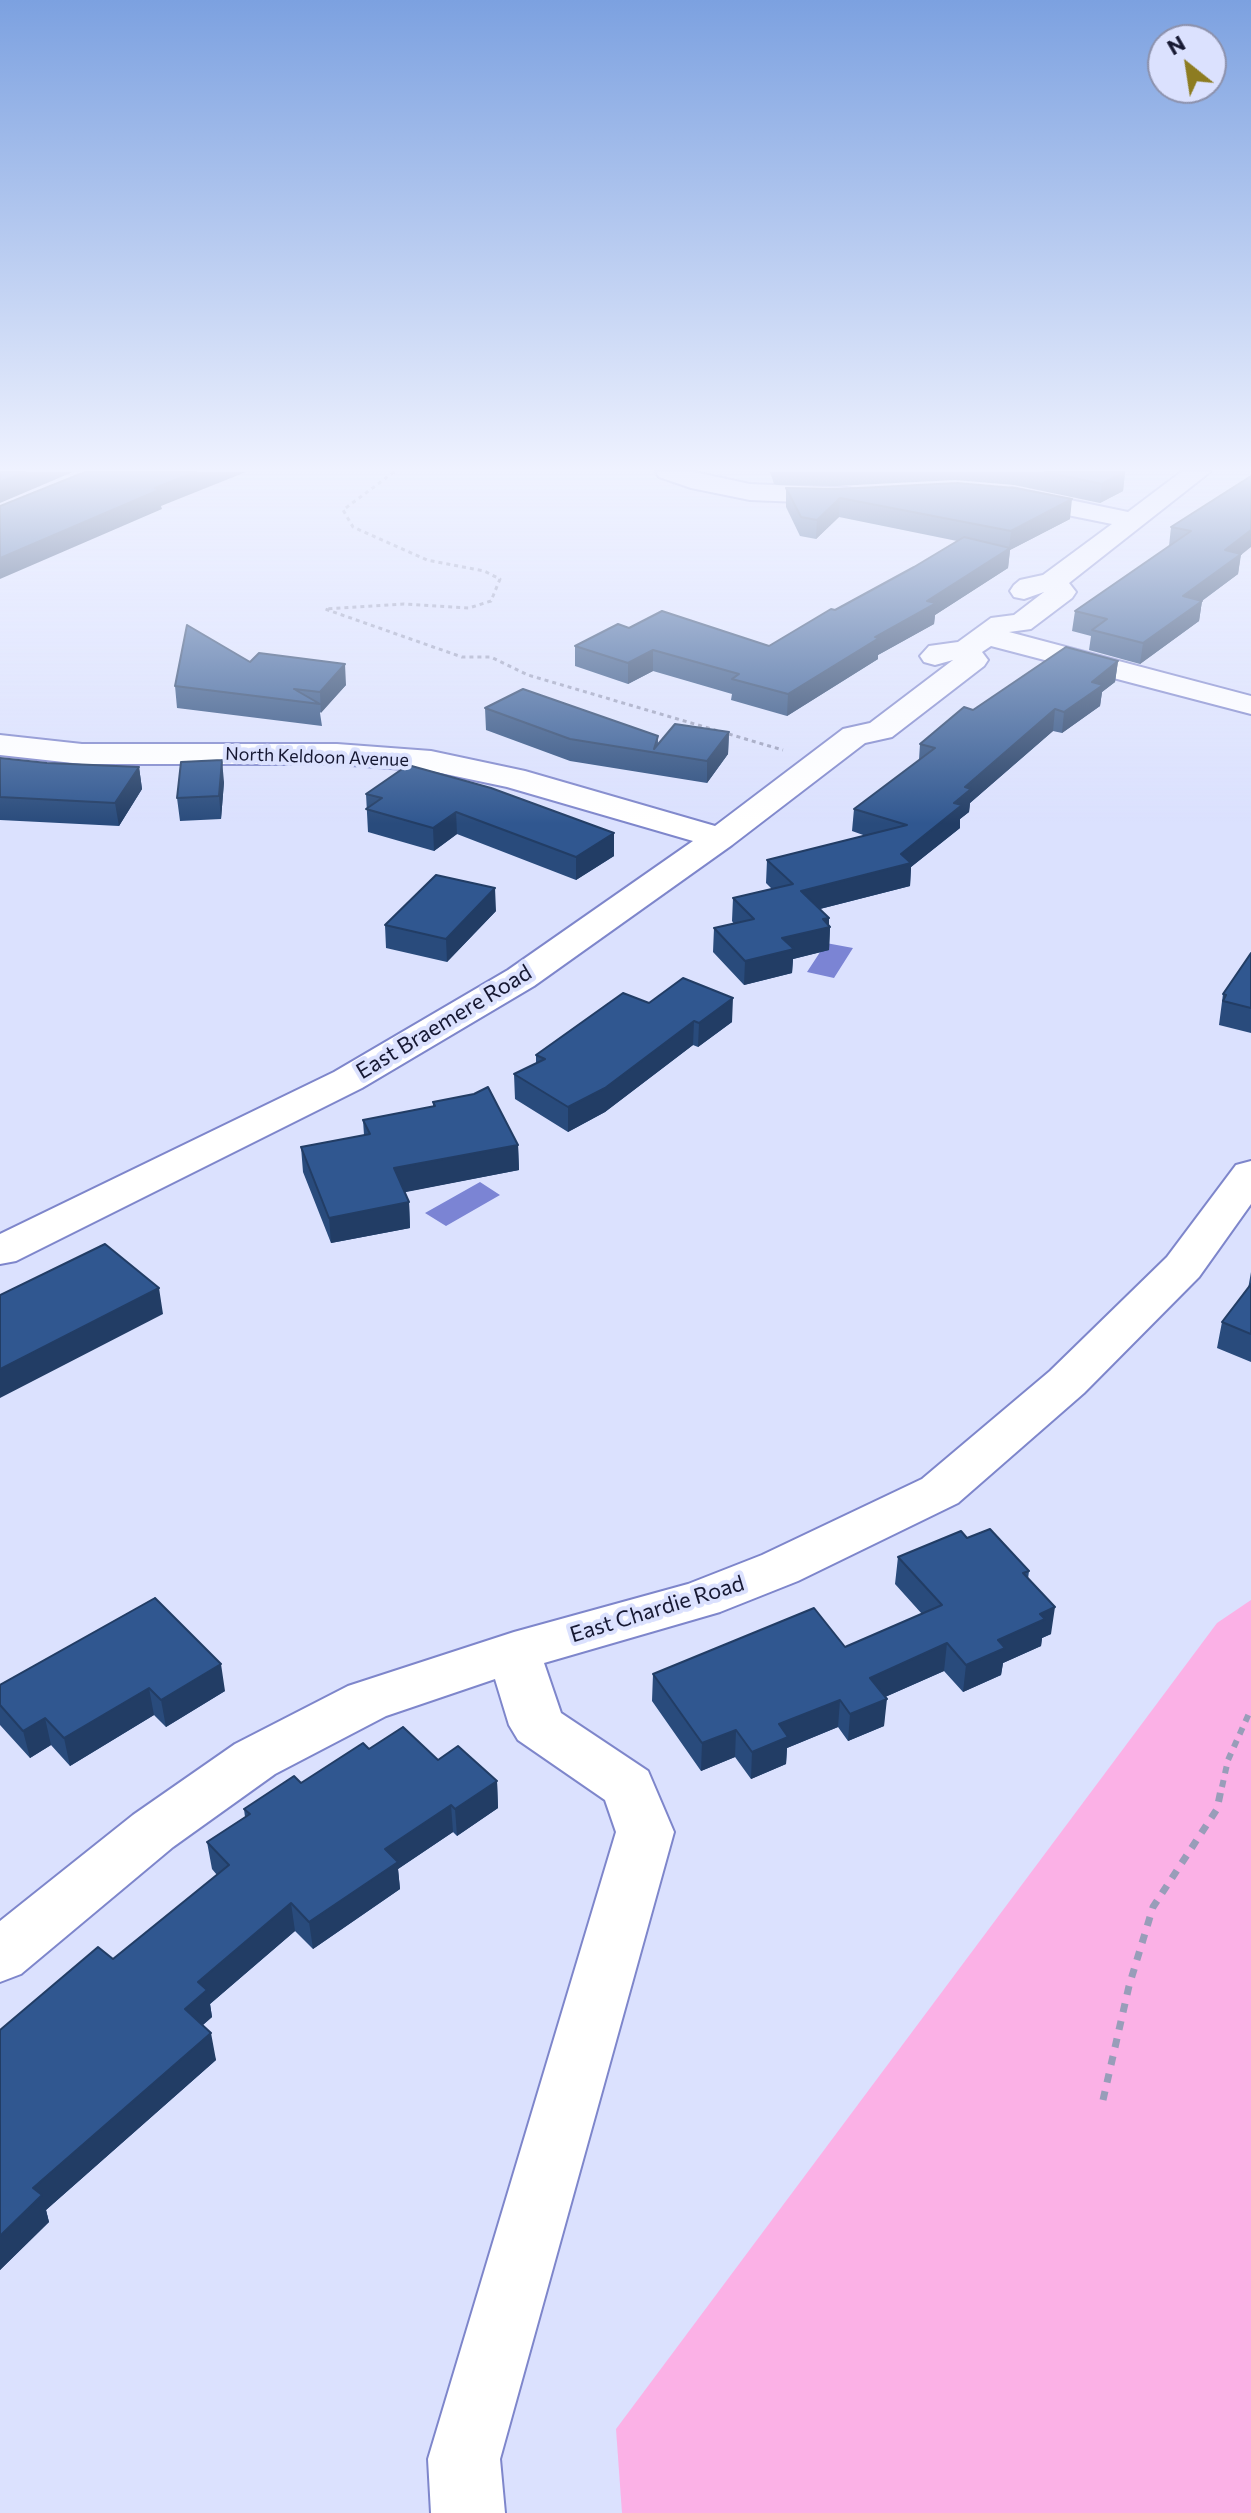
<!DOCTYPE html>
<style>
body{margin:0}
#map{position:relative;width:1251px;height:2513px;overflow:hidden;background:#dbe1fe;font-family:Commissioner,sans-serif}
canvas{display:block}
.north{position:absolute;left:1147px;top:24px;width:80px;height:80px;box-sizing:border-box;background:#dbe1fe;border:2px solid #8c91ac;border-radius:50%;rotate:330deg;font-size:22px;font-weight:700;line-height:32px;text-align:center;color:#161832}
.north::after{content:'';display:block;margin:auto;width:28px;height:36px;background:#8d7c21;clip-path:polygon(50% 0,100% 100%,50% 72%,0 100%)}
</style>
<div id="map">
<canvas width="1251" height="2513"></canvas>
<div class="north">N</div>
</div>
<script>
const ctx = document.querySelector('canvas').getContext('2d');
ctx.lineJoin = 'round';
function paint(path, color) {
  ctx.fillStyle = color;
  ctx.fill(path, 'evenodd');
}
function shape(rows) {
  const path = new Path2D();
  for (const r of rows) {
    path.moveTo(r[0], r[1]);
    for (let i = 2; i < r.length; i += 2) path.lineTo(r[i], r[i + 1]);
  }
  return path;
}
function strokePath(path, color, width, dash) {
  ctx.strokeStyle = color;
  ctx.lineWidth = width;
  ctx.lineCap = dash ? 'butt' : 'round';
  ctx.setLineDash(dash || []);
  ctx.stroke(path);
}
function drawText(font, color, halo, rows, align = 'center') {
  ctx.font = font + ' Commissioner,sans-serif';
  ctx.lineWidth = 8;
  ctx.setLineDash([]);
  ctx.textBaseline = 'middle';
  ctx.strokeStyle = halo;
  ctx.fillStyle = color;
  for (const [text, x, y, turn = 0] of rows) {
    ctx.save();
    ctx.translate(x, y);
    ctx.rotate((+turn || 0) * Math.PI / 180);
    ctx.textAlign = isNaN(turn) ? turn : align;
    if (halo) ctx.strokeText(text, 0, 0);
    ctx.fillText(text, 0, 0);
    ctx.restore();
  }
}
const green = shape([
 [1251,1600,1251,2513,622,2513,616,2429,1217,1623]
]);
const water = shape([
 [826,943,853,948,834,978,807,972],
 [480,1182,500,1195,446,1226,425,1213]
]);
const pathFar2 = shape([
 [394,472,343,510,353,527,427,560,484,571,500,579,491,601,469,608,404,604,325,609,462,657,491,657,528,675,783,750]
]);
const pathFar1 = shape([
 [1222,1787,1228,1760,1251,1709]
]);
const path = shape([
 [1103,2100,1129,1986,1153,1907,1217,1809,1222,1785]
]);
const minor = shape([
 [656,472,694,472,750,484,847,488,856,490,860,496,856,502,847,504,750,500,691,488,659,477,656,472],
 [1181,472,1210,472,1069,583,1076,592,1072,598,1031,629,1009,632,1251,696,1251,714,991,646,982,652,988,660,984,666,892,737,865,743,732,845,534,986,362,1088,16,1261,0,1264,0,1234,334,1072,508,970,693,841,507,787,431,771,337,764,82,764,0,755,0,735,82,744,337,744,431,751,525,771,715,826,843,729,870,723,953,660,935,665,924,662,920,656,929,646,958,642,991,618,1014,615,1044,592,1024,599,1014,597,1010,591,1014,585,1020,580,1043,575,1112,524,1003,502,999,496,1003,490,1012,488,1128,512,1181,472],
 [1251,1161,1251,1204,1199,1277,1084,1393,958,1503,798,1581,720,1612,544,1663,561,1713,648,1771,674,1832,500,2459,505,2513,431,2513,428,2459,616,1832,605,1800,518,1740,509,1725,495,1679,386,1716,275,1774,173,1847,21,1974,0,1982,0,1921,133,1815,235,1744,348,1686,514,1632,688,1584,762,1555,922,1479,1050,1371,1167,1257,1236,1165,1251,1161]
]);
const wall = shape([
 [770,472,1125,472,1123,491,1100,503,1014,485,955,480,837,486,778,485,774,484],
 [1251,476,1238,574,1202,601,1199,621,1140,664,1089,650,1091,636,1072,631,1075,611,1169,546,1171,527],
 [786,488,1070,519,1010,550,1008,568,935,615,934,624,878,655,878,659,787,716,731,700,732,694,653,671,628,684,575,666,575,646,629,628,769,646,914,567,957,541,839,517,816,539,800,536,786,507],
 [1118,661,1115,682,1102,692,1100,706,1062,733,1053,731,970,803,969,812,960,819,960,828,911,867,910,886,820,909,829,918,829,925,830,927,829,950,793,959,792,973,744,985,713,952,714,928,734,924,732,921,733,898,772,889,766,883,767,860,866,836,852,831,854,809,919,760,920,744,973,710],
 [250,662,346,685,320,713,322,726,177,708,175,686],
 [485,708,658,736,658,745,729,732,728,754,707,783,570,761,486,730],
 [0,758,47,763,139,767,142,789,119,826,0,820],
 [224,782,221,819,180,821,177,798],
 [366,794,614,833,614,856,576,880,457,834,434,851,368,832],
 [496,911,447,962,386,948,385,925],
 [1251,953,1251,1033,1219,1025,1223,994],
 [649,1003,732,1022,698,1047,693,1045,605,1112,568,1132,515,1099,514,1074,536,1063,536,1055],
 [474,1094,518,1145,519,1170,404,1192,409,1202,410,1228,331,1243,303,1172,301,1147,364,1135,363,1120,433,1107,433,1102],
 [1251,1272,1251,1362,1217,1348,1222,1322,1248,1289],
 [967,1538,1029,1571,1028,1579,1051,1634,1042,1638,1041,1646,1003,1663,1001,1675,963,1692,944,1671,885,1697,884,1726,848,1741,838,1727,787,1748,786,1764,751,1779,735,1757,701,1771,652,1701,653,1674,845,1647,922,1614,895,1584,898,1557],
 [0,1685,225,1691,166,1727,154,1715,70,1766,51,1745,30,1758,0,1725],
 [369,1749,438,1760,497,1781,498,1808,457,1836,453,1832,398,1869,400,1889,313,1949,295,1931,210,2004,212,2017,203,2025,216,2060,46,2210,49,2222,0,2270,0,2030,113,1959,217,1875,212,1869,207,1842,245,1817,244,1809,301,1783]
]);
const shadedWall = shape([
 [25,472,73,472,0,503,0,482],
 [196,472,246,472,161,506,162,509,0,579,0,558,155,488],
 [1125,472,1123,491,1100,503,1102,484],
 [840,498,839,517,816,539,817,520],
 [1072,499,1070,519,1010,550,1008,568,935,615,934,624,878,655,878,659,787,716,788,694,927,601,1009,549,1011,531],
 [1251,530,1251,547,1241,555,1238,574,1192,608,1202,601,1199,621,1140,664,1143,643,1225,550],
 [653,650,653,671,628,684,628,663],
 [1118,661,1115,682,1102,692,1100,706,1062,733,1064,712,1092,682],
 [345,664,346,685,321,713,320,692],
 [1055,709,1053,731,970,803,969,812,960,819,960,828,911,867,910,886,800,914,801,891,901,854,954,803,965,787],
 [729,732,728,754,707,783,707,761],
 [222,760,224,782,221,819,219,796],
 [139,767,142,789,119,826,115,803],
 [456,812,457,834,434,851,433,828],
 [614,833,614,856,576,880,576,857],
 [495,888,496,911,447,962,446,939],
 [829,918,829,927,830,927,829,950,793,959,792,973,744,985,745,961,782,938,823,919],
 [733,998,732,1022,698,1047,699,1023],
 [694,1021,693,1045,605,1112,568,1132,568,1107],
 [518,1145,519,1170,396,1194,394,1168],
 [409,1202,410,1228,331,1243,329,1218],
 [159,1288,163,1314,0,1398,0,1369],
 [1055,1607,1051,1634,1042,1638,1041,1646,1003,1663,1001,1675,963,1692,966,1665,998,1640,1040,1614],
 [947,1643,944,1671,867,1705,870,1678],
 [221,1664,225,1691,166,1727,161,1700],
 [149,1688,154,1715,70,1766,64,1738],
 [887,1699,884,1726,848,1741,850,1714],
 [840,1700,838,1727,787,1748,786,1764,751,1779,752,1752,779,1724],
 [45,1718,51,1745,30,1758,23,1731],
 [736,1730,735,1757,701,1771,702,1743],
 [497,1781,498,1808,457,1836,455,1809],
 [451,1805,453,1832,398,1869,400,1889,313,1949,309,1922,385,1849],
 [291,1903,295,1931,210,2004,212,2017,190,2036,185,2009,198,1982],
 [211,2033,216,2060,46,2210,49,2222,0,2270,0,2236,33,2188]
]);
const building = shape([
 [0,472,25,472,0,482,0,472],
 [85,472,196,472,155,488,159,490,0,558,0,506,85,472],
 [1045,472,1124,472,1102,484,1045,472],
 [1251,476,1251,530,1225,550,1241,554,1183,596,1202,601,1143,643,1092,630,1107,619,1075,611,1191,531,1171,527,1251,476],
 [957,483,1015,488,1072,499,1011,531,840,498,817,520,801,517,786,488,838,489,957,483],
 [964,537,1010,548,927,601,936,603,875,637,879,638,788,694,732,679,739,674,653,650,628,663,575,646,618,624,629,628,662,611,769,646,831,609,835,610,914,567,964,537],
 [187,625,250,662,259,653,345,664,320,692,294,689,320,704,175,686,187,625],
 [1066,647,1118,661,1092,682,1103,685,1064,712,1055,709,965,787,971,789,954,803,962,805,901,854,911,863,801,891,829,918,823,919,830,927,782,938,794,949,745,961,714,928,754,919,733,898,793,884,767,860,907,825,854,809,935,748,920,744,964,707,973,710,1066,647],
 [523,689,658,736,654,749,675,724,729,732,707,761,570,739,485,708,523,689],
 [0,758,47,763,139,767,115,803,0,797,0,758],
 [222,760,219,796,177,798,181,762,222,760],
 [408,765,491,788,614,833,576,857,456,812,433,828,366,809,382,798,366,794,408,765],
 [436,875,495,888,446,939,385,925,436,875],
 [1251,953,1251,1008,1223,1001,1226,995,1223,994,1251,953],
 [683,978,733,998,699,1023,694,1021,605,1088,568,1107,514,1074,545,1059,536,1055,623,993,649,1003,683,978],
 [488,1087,518,1145,394,1168,409,1202,329,1218,301,1147,370,1134,363,1120,435,1106,433,1102,474,1094,488,1087],
 [105,1244,159,1288,0,1369,0,1295,105,1244],
 [1251,1284,1251,1334,1222,1322,1251,1284],
 [990,1529,1029,1571,1023,1573,1055,1607,1040,1614,1045,1619,998,1640,1005,1648,966,1665,947,1643,870,1678,887,1699,850,1714,840,1700,779,1724,788,1737,752,1752,736,1730,702,1743,653,1674,814,1608,845,1647,942,1605,898,1557,961,1531,967,1538,990,1529],
 [155,1598,221,1664,161,1700,149,1688,64,1738,45,1718,23,1731,0,1705,0,1685,155,1598],
 [403,1727,438,1760,458,1746,497,1781,455,1809,451,1805,385,1849,398,1862,309,1922,291,1903,198,1982,207,1990,185,2009,211,2033,33,2188,42,2195,0,2236,0,2030,98,1947,113,1959,229,1865,207,1842,250,1814,244,1809,294,1776,301,1783,363,1743,369,1749,403,1727]
]);
const farStreetnames = [
 ["North Keldoon Avenue",317,757,2]
];
const streetNames = [
 ["East Braemere Road",444,1022,-31],
 ["East Chardie Road",657,1609,-17]
];
paint(green, '#fbb1e6');
paint(water, '#7b84d4');
strokePath(minor, '#7e86cb', 4);
strokePath(pathFar2, '#989db9', 3, [4, 4]);
strokePath(pathFar1, '#989db9', 6, [7, 7]);
strokePath(path, '#989db9', 7, [9, 9]);
paint(minor, '#fff');
paint(wall, '#294b7c');
paint(shadedWall, '#223d65');
paint(building, '#305790');
strokePath(building, '#223d65', 2);
const sky = ctx.createLinearGradient(0, 0, 0, 824);
sky.addColorStop(0, '#7ca1e0');
sky.addColorStop(0.57, '#eff2ff');
sky.addColorStop(1, '#eff2ff00');
ctx.fillStyle = sky;
ctx.fillRect(0, 0, 1251, 824);
drawText('18px', '#161832', '#dbe1fe', farStreetnames);
drawText('22px', '#161832', '#dbe1fe', streetNames);
</script>
